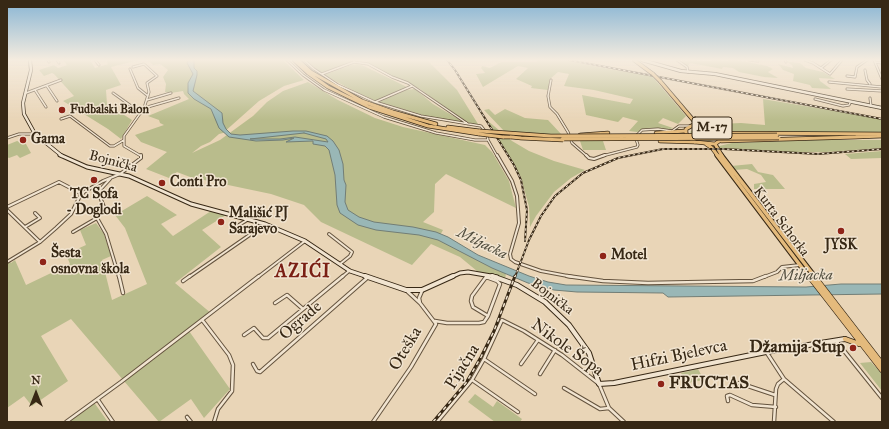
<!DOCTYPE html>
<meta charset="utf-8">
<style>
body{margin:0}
#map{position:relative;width:889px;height:429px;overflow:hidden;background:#e9d5b7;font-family:"IM FELL Great Primer",serif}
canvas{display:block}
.frame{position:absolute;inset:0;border:8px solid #372815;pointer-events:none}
.north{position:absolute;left:16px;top:373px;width:40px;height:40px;-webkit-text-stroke:3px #f1e4d0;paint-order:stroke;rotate:0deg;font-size:11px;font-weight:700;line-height:16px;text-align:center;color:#372815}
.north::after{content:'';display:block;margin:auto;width:14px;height:18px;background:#372815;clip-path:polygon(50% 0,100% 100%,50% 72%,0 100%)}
</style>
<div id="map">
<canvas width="889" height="429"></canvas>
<div class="frame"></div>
<div class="north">N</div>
</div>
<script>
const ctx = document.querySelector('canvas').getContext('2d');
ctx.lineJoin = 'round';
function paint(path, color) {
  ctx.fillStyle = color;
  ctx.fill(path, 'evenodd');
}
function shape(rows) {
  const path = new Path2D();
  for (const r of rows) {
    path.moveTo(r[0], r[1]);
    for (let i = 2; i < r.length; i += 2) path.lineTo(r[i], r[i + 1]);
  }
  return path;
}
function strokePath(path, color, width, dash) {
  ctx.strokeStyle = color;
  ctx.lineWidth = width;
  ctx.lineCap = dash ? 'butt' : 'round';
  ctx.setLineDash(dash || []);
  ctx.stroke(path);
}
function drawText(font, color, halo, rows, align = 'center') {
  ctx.font = font + ' "IM FELL Great Primer",serif';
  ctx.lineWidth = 3;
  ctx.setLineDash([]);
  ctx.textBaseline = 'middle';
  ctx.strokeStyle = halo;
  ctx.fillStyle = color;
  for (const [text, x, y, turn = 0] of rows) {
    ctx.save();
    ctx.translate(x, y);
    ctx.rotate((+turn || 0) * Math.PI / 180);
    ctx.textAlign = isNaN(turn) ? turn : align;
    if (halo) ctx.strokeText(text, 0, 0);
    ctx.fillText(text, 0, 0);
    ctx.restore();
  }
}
const green = shape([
 [63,60,90,60,95,68,108,64,106,60,139,60,111,67,121,85,106,90,107,104,132,120,121,139,108,129,63,101,74,96,54,74,52,73,44,76,39,70,54,65,58,68,67,65],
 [148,60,283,60,304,80,284,86,259,101,223,133,219,134,210,142,201,146,192,153,220,140,253,116,267,102,283,91,308,82,338,100,375,118,403,127,485,145,492,152,509,181,516,208,446,174,435,184,434,212,423,222,443,230,438,239,492,268,506,273,505,280,477,271,460,257,431,244,412,265,321,222,304,205,271,194,190,177,177,172,169,178,146,169,167,152,141,142,135,135,164,125,160,123,159,120,148,116,189,99,184,94,183,91,171,93,165,92,166,84,163,77,168,70,160,64,153,65],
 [305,60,353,60,354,61,321,73],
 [371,60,427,60,457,90,478,124,471,124,461,118,436,101,420,89,364,63],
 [537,60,575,60,574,62,609,69,652,76,686,116,678,124,663,118,658,123,673,128,670,129,648,129,637,132,629,131,638,121,623,117,618,122,586,115,582,95,630,104,633,99,594,90,564,86,569,74,558,72,550,79,548,90,531,88,532,86,516,79,528,68,518,66,483,87,476,74,485,73,481,68,482,66,490,68,501,62,537,62],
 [690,60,700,61,737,60,767,66,773,69,768,72,778,78,764,77,739,72,733,68,723,67,722,69,690,63,688,66,679,61],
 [785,61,800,63,806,68,823,72,835,79,819,78,820,81,831,89,812,88,810,85,793,81,794,74,783,70,778,64,793,68,792,65],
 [358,64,364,66,407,87,376,101,354,91,324,75,351,65],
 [415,89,433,104,465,123,426,116,379,102,406,90],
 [763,99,882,119,882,133,729,131,718,129,717,126,719,124,741,123,765,125],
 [489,109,495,115,505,109,525,118,548,120,562,135,531,134,504,131,484,110],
 [488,121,512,141,529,151,554,161,585,170,571,178,554,192,536,216,530,227,529,207,521,177],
 [696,127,711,129,718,133,719,136,718,139,709,141,695,138,690,132],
 [812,140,882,140,882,148,826,152,789,152,719,148,719,146,732,143],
 [17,141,26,144,31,153,20,158,17,155,9,158,7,157,7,145],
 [580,141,603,141,606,150,583,150],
 [882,151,882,158,851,159,845,154],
 [752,164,758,172,773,175,785,189,754,189,754,184,766,182,761,175,747,169,734,170,731,166],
 [147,196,177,215,161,224,173,236,211,211,226,215,202,230,221,247,175,283,212,314,189,331,230,389,204,418,191,399,159,422,71,319,41,336,68,381,32,406,24,396,7,408,7,259,11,263,15,260,26,285,70,264,66,254,86,245,80,230,96,223,104,234,111,256,102,260,112,300,147,284,125,228,115,215],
 [871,362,882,374,882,391,860,363],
 [698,369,704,380,687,383,681,373],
 [475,394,493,407,497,401,522,419,520,422,495,422,468,402],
 [93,401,108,422,66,422]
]);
const water = shape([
 [188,60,194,60,194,68,197,71,197,75,193,91,222,113,223,123,226,129,231,134,240,135,293,131,306,131,327,136,333,141,339,150,343,164,344,180,346,185,345,202,348,210,359,217,374,222,413,227,436,232,448,237,478,255,529,276,548,282,566,285,806,287,841,284,882,284,882,294,668,297,663,293,577,292,554,290,528,283,492,268,438,240,419,235,376,230,358,225,340,213,337,205,335,175,329,150,325,146,313,144,313,141,286,142,294,138,283,140,256,141,229,137,219,128,211,109,194,99,188,93,188,83,193,74,187,63,188,60],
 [304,133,326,139,328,142,295,137,280,139,250,139,304,133]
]);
const streetFar2 = shape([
 [48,60,49,62],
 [57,60,59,63],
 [95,60,99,65],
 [287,60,303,75,324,90,384,117,436,133,475,140,488,140],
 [304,60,314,69,338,85,375,102,421,116,481,126,485,131],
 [354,60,354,62,368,64,392,77,408,83,468,124],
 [677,60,687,67,688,72],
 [749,60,758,61],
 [785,60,786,62],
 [805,60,813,63,830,74,842,60],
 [874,60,882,79],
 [875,62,882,63],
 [133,67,144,64,157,76,147,83,149,92,144,108,124,136,124,146,141,156],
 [821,68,831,60],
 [130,69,138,88,148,96],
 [865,70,867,80,870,84],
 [322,74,354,62],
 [847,76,855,77,857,67,867,60],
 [551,80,548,96,550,107,557,114,568,132,572,143,587,156],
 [829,82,882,87],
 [47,86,57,101],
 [847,89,882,91],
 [35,90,46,107],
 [26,93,61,80],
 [113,93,141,113],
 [870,98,871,106],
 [815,99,843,106,849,105,850,103],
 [147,100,171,93],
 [375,102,412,86],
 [144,108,179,98],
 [61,119,70,116,110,146,114,146,124,140],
 [487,135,488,140,497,156],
 [637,135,642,130,658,129,672,131,679,126,690,126],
 [7,138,19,134,35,134],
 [602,156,637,147,638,145,636,139]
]);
const streetFar1 = shape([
 [497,155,512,181,517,196,519,223,510,254,511,259,515,262,541,271,573,277],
 [586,155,589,158,594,159,605,155],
 [110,179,98,192,104,207,97,218,106,234,119,277],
 [7,207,59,182,82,194],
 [7,210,40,242],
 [25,227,40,218,35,213],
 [231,230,247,220],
 [73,232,97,218],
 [329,234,352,252,350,256,340,264],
 [7,262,40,242,56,228,71,214,79,198,84,192,103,181,120,174,141,158,141,155],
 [189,277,264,225],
 [258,277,305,241],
 [342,277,349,271],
 [764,277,777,272,782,267,800,265]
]);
const street = shape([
 [119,276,123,293],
 [567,276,603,281,648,283,753,281,766,276],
 [486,277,497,281,500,284,488,316,473,307,471,301,472,296,486,277],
 [183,281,190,276],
 [407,291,420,303],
 [275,303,287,295,303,309],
 [203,321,229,355,233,365,232,391,218,409,214,422],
 [435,321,447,323,479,323,484,322,488,316],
 [244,335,254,328,263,338,268,338,343,276],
 [837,342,882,398],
 [767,353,784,379,834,422],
 [484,359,535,394],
 [253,364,257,371,260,372,367,278],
 [521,364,538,340],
 [540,374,555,350],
 [472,380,518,412],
 [739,383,775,395],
 [564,388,600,409,609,408],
 [98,400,113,422],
 [728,401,727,396,730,395,752,405,776,407],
 [187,417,191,422],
 [66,422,121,382,259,276],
 [373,422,411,367,436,324,420,303,419,298,422,291],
 [437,422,472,380,484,359,502,320,524,331,562,355,599,384,609,408,624,422],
 [774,422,776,389,778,384,784,379]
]);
const secondaryFar2 = shape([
 [30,60,31,70,23,103,24,114,35,134,62,156],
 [642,60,681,71,715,74,882,108]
]);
const secondaryFar1 = shape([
 [60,155,87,167,129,176,191,204,265,224,305,241,350,271,368,277],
 [451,277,460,273,468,272,497,277]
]);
const secondary = shape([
 [365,276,406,290,422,290,453,276],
 [492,276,517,285,545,302,569,325,589,353,599,384,614,383,766,352,845,339]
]);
const primaryFar2 = shape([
 [634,60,653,74],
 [660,81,694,121,700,124],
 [693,125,712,127,720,133,722,139,715,144,695,142,689,138,686,133,686,129,693,125],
 [706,144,712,148,718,156],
 [715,144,722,156]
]);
const primaryFar1 = shape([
 [717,155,809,277],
 [721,155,815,277]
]);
const primary = shape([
 [809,276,882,370],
 [814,276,882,364],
 [845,339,859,344]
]);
const highway = shape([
 [294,60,308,73,328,87,369,107,428,126,479,134],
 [298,60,311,72,362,101,393,112,436,124],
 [448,127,480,131],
 [718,131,728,133,882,134],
 [656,133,685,131],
 [580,135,608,133],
 [503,137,511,137],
 [856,137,882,136],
 [660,141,695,142],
 [721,141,857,137]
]);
const railFar1 = shape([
 [447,60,455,70,514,165,521,180,527,210,525,241],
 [569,60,882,119],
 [515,277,529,240,541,216,555,196,583,173,618,158,663,149,724,149,818,154,882,149]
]);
const rail = shape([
 [433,422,466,383,481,357,494,331,515,276]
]);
const primaryBridge = shape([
 [653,74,660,81]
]);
const highwayBridge = shape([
 [480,131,551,136,777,135],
 [479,134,503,137],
 [511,137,521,138],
 [520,138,563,140],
 [562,139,779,138]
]);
const markers = [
 [62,110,4,"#8f2418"],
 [23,140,4,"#8f2418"],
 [94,180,4,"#8f2418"],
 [162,183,4,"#8f2418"],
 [221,222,4,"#8f2418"],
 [841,231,4,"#8f2418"],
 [603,256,4,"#8f2418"],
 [43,262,4,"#8f2418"],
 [853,348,4,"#8f2418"],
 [661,384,4,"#8f2418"]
];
const farPoinames = [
 ["Fudbalski Balon",70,110]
];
const shields = [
 [712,128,40]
];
const shieldNames = [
 ["M-17",712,128]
];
const poiNames = [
 ["Gama",31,140],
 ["Conti Pro",170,183],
 ["TC Sofa",94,195,"center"],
 ["- Doglodi",94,211,"center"],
 ["Mališić PJ",229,214],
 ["Sarajevo",229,230],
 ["JYSK",841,246,"center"],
 ["Šesta",51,254],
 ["osnovna škola",51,270],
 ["Motel",611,256]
];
const streetNames = [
 ["Bojnička",113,162,15],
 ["Kurta Schorka",781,222,53],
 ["Bojnička",552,297,38]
];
const waterNames = [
 ["Miljacka",482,244,26],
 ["Miljacka",806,276,-1]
];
const nearStreetnames = [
 ["Ograde",301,321,-41],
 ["Nikole Šopa",567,348,36],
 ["Oteška",406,349,-59],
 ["Hifzi Bjelevca",679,356,-12],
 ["Pijačna",463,367,-58]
];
const nearPoinames = [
 ["Džamija Stup",845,348],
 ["FRUCTAS",669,384,"left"]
];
const districtNames = [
 ["AZIĆI",303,273]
];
paint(green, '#b9bc8c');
paint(water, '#99b7b6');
strokePath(water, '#727e76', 1);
strokePath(streetFar2, '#64533e', 3);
strokePath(streetFar1, '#64533e', 4);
strokePath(street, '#64533e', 4.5);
strokePath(secondaryFar2, '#372815', 4);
strokePath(secondaryFar1, '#372815', 5);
strokePath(secondary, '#372815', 6);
strokePath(primaryFar2, '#372815', 4.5);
strokePath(primaryFar1, '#372815', 5.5);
strokePath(primary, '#372815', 6);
strokePath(highway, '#372815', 4.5);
strokePath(streetFar2, '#f1e4d0', 1.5);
strokePath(streetFar1, '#f1e4d0', 2);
strokePath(street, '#f1e4d0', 2.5);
strokePath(secondaryFar2, '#f1e4d0', 2.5);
strokePath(secondaryFar1, '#f1e4d0', 3);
strokePath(secondary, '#f1e4d0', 4);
strokePath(primaryFar2, '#e4ba7c', 3);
strokePath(primaryFar1, '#e4ba7c', 3.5);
strokePath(primary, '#e4ba7c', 4.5);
strokePath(highway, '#e4ba7c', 3);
strokePath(railFar1, '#372815', 2);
strokePath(rail, '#372815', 3);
strokePath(railFar1, '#f1e4d0', 1, [2.5]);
strokePath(rail, '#f1e4d0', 1.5, [4]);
strokePath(primaryBridge, '#372815', 4.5, []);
strokePath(highwayBridge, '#372815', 4.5, []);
strokePath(primaryBridge, '#e4ba7c', 3);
strokePath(highwayBridge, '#e4ba7c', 3);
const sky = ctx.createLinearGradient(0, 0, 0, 120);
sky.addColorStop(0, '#88b5d4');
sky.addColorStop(0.5, '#f5ecdf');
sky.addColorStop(1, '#f5ecdf00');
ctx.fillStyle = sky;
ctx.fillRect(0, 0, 889, 120);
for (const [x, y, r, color] of markers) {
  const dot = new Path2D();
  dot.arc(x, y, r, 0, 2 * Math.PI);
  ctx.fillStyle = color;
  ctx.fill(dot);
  strokePath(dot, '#f1e4d0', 1.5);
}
drawText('bold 12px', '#372815', '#f1e4d0', farPoinames, 'left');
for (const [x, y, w] of shields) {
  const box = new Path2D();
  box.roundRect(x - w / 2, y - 11, w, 22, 3);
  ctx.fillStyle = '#f1e4d0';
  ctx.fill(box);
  strokePath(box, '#372815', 1);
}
drawText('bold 13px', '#372815', null, shieldNames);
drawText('bold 14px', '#372815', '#f1e4d0', poiNames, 'left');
drawText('14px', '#372815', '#f1e4d0', streetNames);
drawText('italic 15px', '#504c3d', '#f1e4d0', waterNames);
drawText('17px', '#372815', '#f1e4d0', nearStreetnames);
drawText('bold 17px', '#372815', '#f1e4d0', nearPoinames, 'right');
ctx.letterSpacing = '1px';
drawText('bold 18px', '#7a1f14', '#f1e4d0', districtNames);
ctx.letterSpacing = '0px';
</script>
